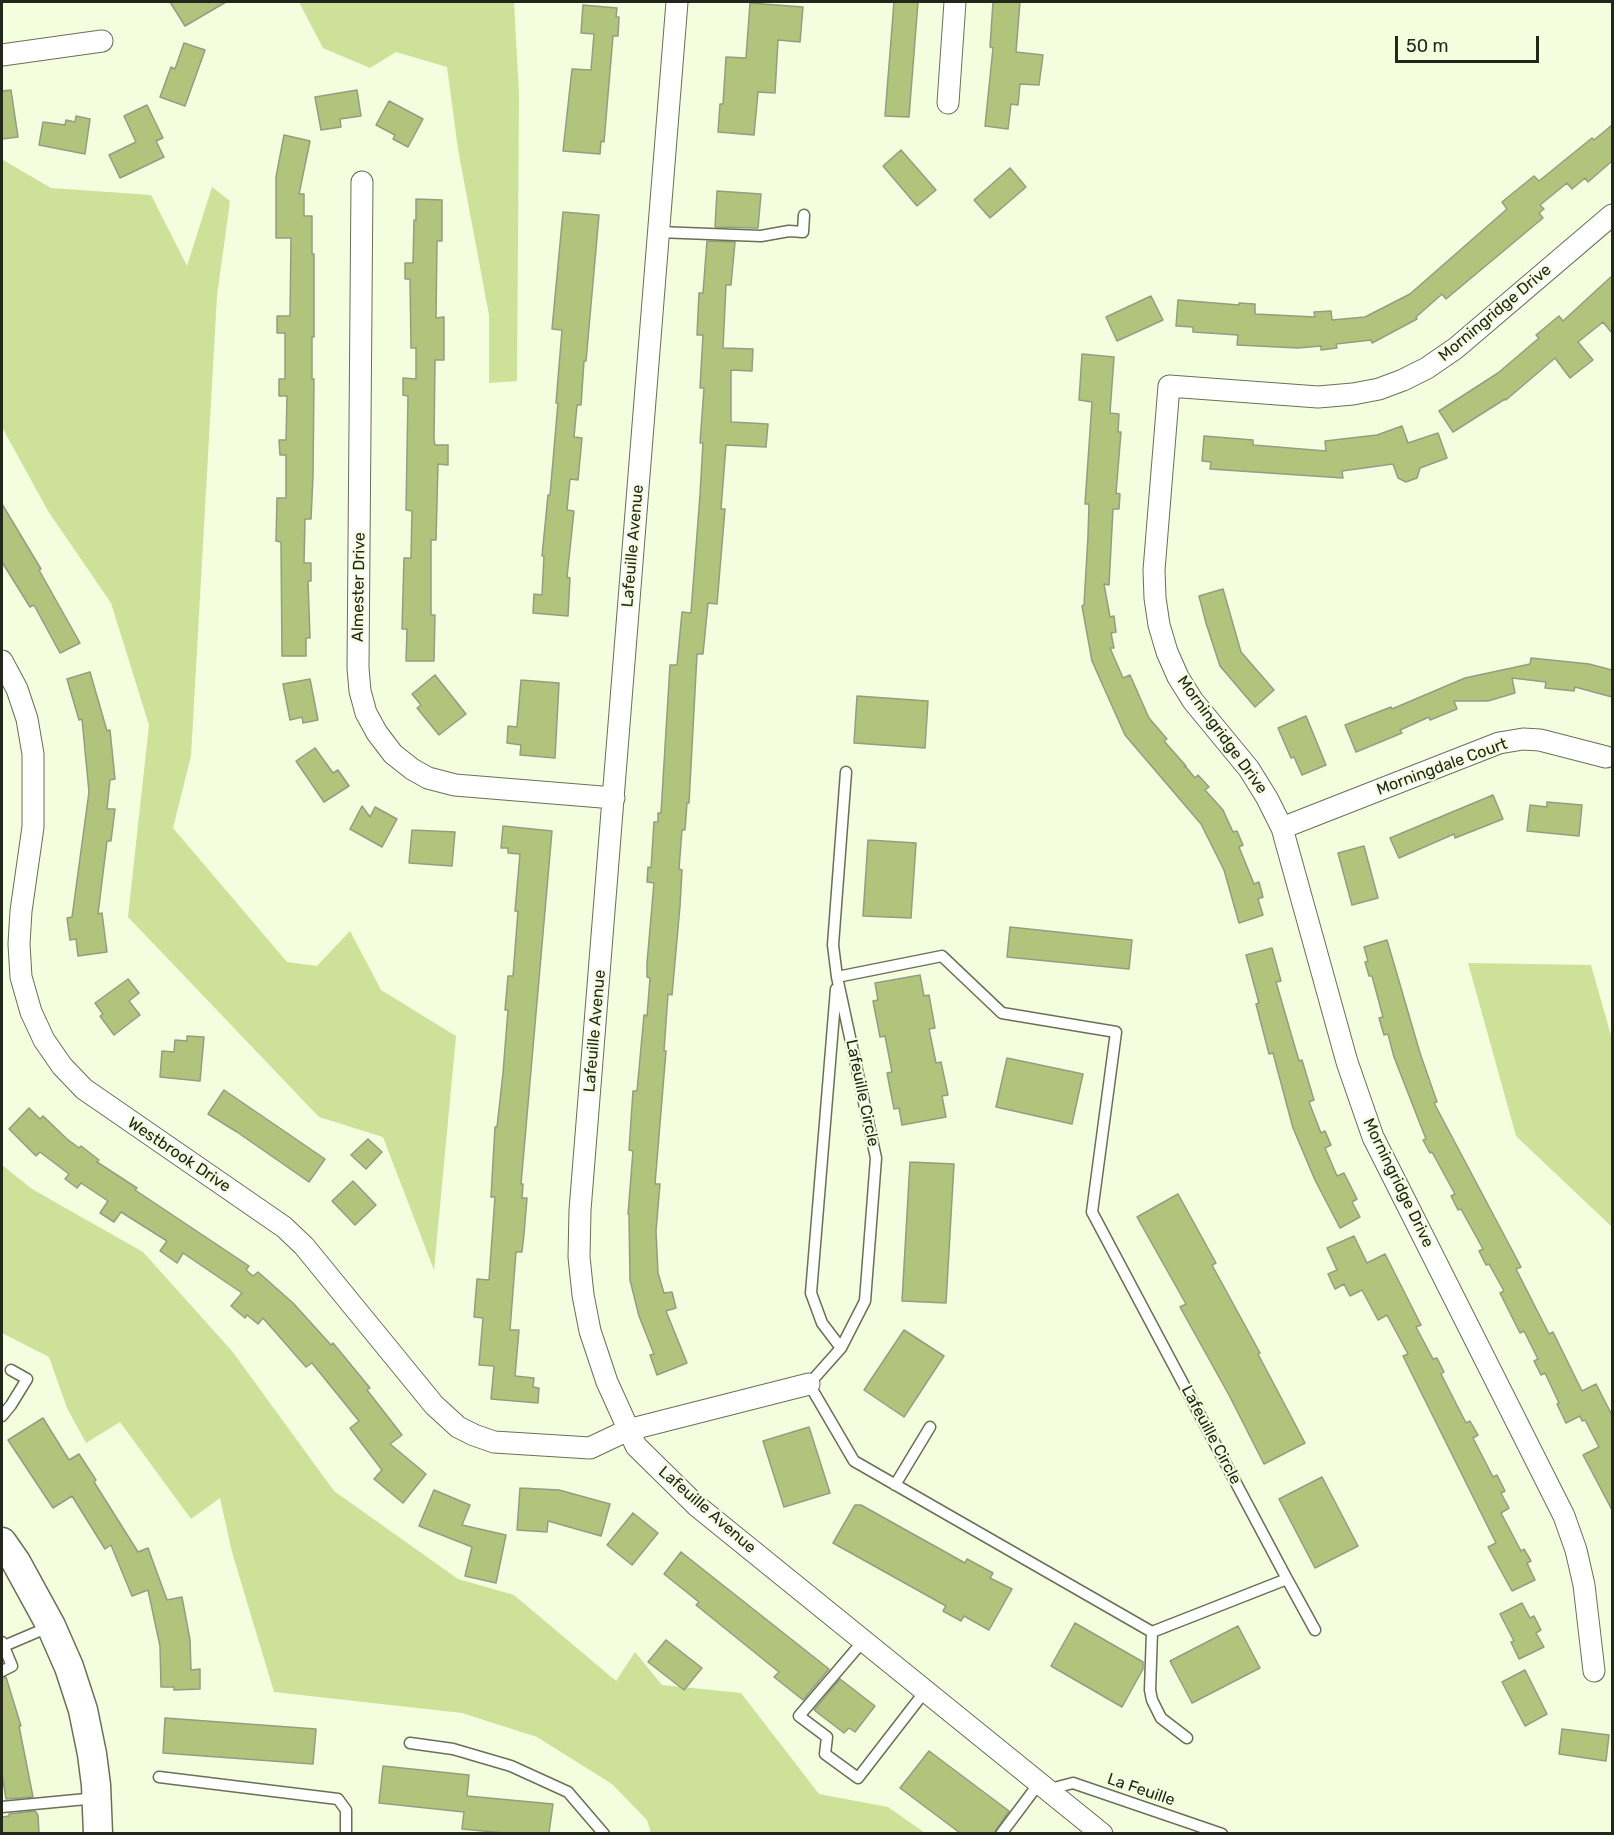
<!DOCTYPE html>
<style>
body{margin:0}
#map{position:relative;width:1614px;height:1835px;overflow:hidden;background:#f4fdde;font-family:Rubik,sans-serif}
canvas{display:block}
.frame{position:absolute;inset:0;border:3px solid #23261a;pointer-events:none}
.scale{position:absolute;left:1395px;top:36px;width:144px;height:27px;box-sizing:border-box;border:3px solid #23261a;border-top:0;padding-left:8px;font-size:18px;line-height:21px;white-space:nowrap;color:#23261a;-webkit-text-stroke:4px #f4fdde;paint-order:stroke}
</style>
<div id="map">
<canvas width="1614" height="1835"></canvas>
<div class="frame"></div>
<div class="scale">50 m</div>
</div>
<script>
const ctx = document.querySelector('canvas').getContext('2d');
ctx.lineJoin = 'round';
function paint(path, color) {
  ctx.fillStyle = color;
  ctx.fill(path, 'evenodd');
}
function shape(rows) {
  const path = new Path2D();
  for (const r of rows) {
    path.moveTo(r[0], r[1]);
    for (let i = 2; i < r.length; i += 2) path.lineTo(r[i], r[i + 1]);
  }
  return path;
}
function strokePath(path, color, width, dash) {
  ctx.strokeStyle = color;
  ctx.lineWidth = width;
  ctx.lineCap = dash ? 'butt' : 'round';
  ctx.setLineDash(dash || []);
  ctx.stroke(path);
}
function drawText(font, color, halo, rows, align = 'center') {
  ctx.font = font + ' Rubik,sans-serif';
  ctx.lineWidth = 4.5;
  ctx.setLineDash([]);
  ctx.textBaseline = 'middle';
  ctx.strokeStyle = halo;
  ctx.fillStyle = color;
  for (const [text, x, y, turn = 0] of rows) {
    ctx.save();
    ctx.translate(x, y);
    ctx.rotate((+turn || 0) * Math.PI / 180);
    ctx.textAlign = isNaN(turn) ? turn : align;
    if (halo) ctx.strokeText(text, 0, 0);
    ctx.fillText(text, 0, 0);
    ctx.restore();
  }
}
const green = shape([
 [299,2,514,2,519,95,517,381,489,383,489,315,458,149,447,67,396,52,370,68,323,48],
 [3,160,51,188,151,195,187,266,212,187,230,201,217,296,191,756,173,828,287,962,317,966,350,931,381,990,456,1036,434,1270,383,1137,319,1117,128,917,149,725,111,603,48,511,2,427,2,162],
 [1468,963,1591,965,1612,1039,1612,1227,1516,1136],
 [2,1165,32,1189,143,1252,232,1351,334,1491,458,1579,514,1595,616,1681,635,1652,662,1685,741,1693,819,1794,888,1807,925,1833,651,1833,647,1820,612,1784,537,1737,462,1713,274,1692,232,1552,220,1498,191,1519,120,1422,86,1443,67,1408,49,1357,2,1333]
]);
const building = shape([
 [170,2,226,2,185,26,170,2],
 [894,2,918,2,909,117,885,116,894,2],
 [993,2,1020,2,1016,52,1043,55,1039,85,1020,84,1018,105,1011,104,1008,129,985,126,993,48,990,47,993,2],
 [750,3,803,7,800,42,778,40,775,93,758,92,754,135,718,132,720,104,723,104,726,57,746,58,750,3],
 [583,5,617,8,616,17,619,17,618,36,613,36,604,142,601,141,600,154,563,151,572,69,591,70,594,34,581,33,583,5],
 [184,43,205,50,185,106,160,97,171,67,175,69,184,43],
 [11,90,18,137,2,139,2,91,11,90],
 [357,90,361,116,340,119,341,127,321,130,315,97,357,90],
 [389,101,423,119,408,147,393,139,395,135,376,125,389,101],
 [147,105,163,138,156,141,164,157,120,178,109,155,136,142,124,116,147,105],
 [76,116,90,119,85,154,39,145,43,122,65,125,66,120,75,122,76,116],
 [1612,125,1612,161,1588,182,1585,178,1572,189,1567,183,1540,205,1544,209,1539,213,1543,218,1446,299,1442,294,1416,317,1417,319,1372,343,1371,340,1336,344,1337,348,1321,350,1321,346,1298,348,1237,345,1238,335,1193,332,1193,327,1176,326,1178,300,1239,305,1239,303,1255,304,1255,314,1315,317,1314,312,1331,311,1332,320,1365,317,1410,294,1507,209,1502,202,1534,176,1539,181,1592,138,1594,140,1612,125],
 [284,135,310,141,299,194,304,194,304,216,312,216,312,254,314,254,314,337,312,337,312,379,314,379,313,476,311,519,305,519,304,563,311,563,311,581,308,581,310,638,306,638,306,656,282,656,281,542,276,541,277,498,286,498,286,455,280,455,279,440,286,440,287,396,279,396,279,379,285,379,285,333,277,333,277,316,290,316,291,238,276,238,276,177,284,135],
 [901,150,936,190,917,206,883,166,901,150],
 [1010,168,1026,187,990,218,974,200,1010,168],
 [717,191,761,194,758,228,715,227,717,191],
 [416,199,442,200,442,241,437,241,436,318,444,317,444,360,435,360,434,440,435,445,448,445,448,465,438,464,436,540,431,540,431,615,435,615,434,661,406,661,407,629,402,629,404,558,411,558,412,511,406,510,408,396,403,395,403,378,416,379,416,348,411,348,410,279,405,279,405,263,413,263,414,220,416,220,416,199],
 [563,212,599,215,586,361,584,361,581,405,577,405,574,437,582,438,578,480,570,479,567,510,574,511,567,577,570,578,568,616,533,613,534,594,542,595,544,556,542,556,548,495,550,495,558,403,556,403,562,330,552,329,563,212],
 [707,241,735,242,731,285,726,285,723,348,753,349,752,371,731,370,731,422,768,424,766,447,726,445,721,509,725,509,717,604,708,603,703,654,697,654,689,803,687,803,685,830,682,830,679,869,682,870,680,906,672,995,668,994,664,1051,666,1051,655,1184,660,1184,656,1231,658,1273,664,1293,672,1292,676,1308,666,1311,687,1363,657,1375,650,1355,654,1354,639,1316,630,1280,629,1214,628,1214,633,1151,629,1150,633,1091,637,1091,644,1015,647,1016,650,978,647,977,647,963,654,883,647,882,648,867,651,868,654,822,658,822,658,813,661,813,670,665,677,665,682,612,691,613,700,495,703,443,700,443,704,388,700,388,703,335,697,335,699,293,703,293,707,241],
 [1612,276,1612,333,1603,322,1578,342,1593,360,1570,378,1555,358,1506,400,1505,399,1453,432,1439,411,1498,373,1539,338,1536,335,1559,316,1563,321,1612,276],
 [1151,296,1163,320,1117,341,1106,317,1151,296],
 [1082,354,1114,357,1110,413,1119,414,1118,432,1121,432,1116,493,1120,494,1119,509,1113,509,1109,585,1104,584,1110,617,1114,616,1116,632,1111,633,1114,648,1110,648,1123,678,1130,675,1149,718,1167,739,1164,741,1186,766,1184,767,1186,767,1195,778,1198,775,1209,787,1205,790,1223,810,1233,832,1237,831,1243,845,1239,847,1254,884,1259,882,1263,897,1258,899,1263,915,1239,923,1224,870,1201,824,1125,735,1092,661,1082,606,1084,605,1088,536,1089,504,1085,504,1092,402,1079,400,1082,354],
 [1402,426,1408,443,1438,433,1447,458,1420,468,1417,478,1406,482,1398,478,1393,464,1342,471,1343,478,1210,469,1211,462,1202,461,1204,436,1253,440,1253,445,1326,451,1325,441,1377,435,1402,426],
 [2,504,41,569,39,570,80,643,60,653,34,605,30,607,2,562,2,504],
 [1223,589,1241,652,1274,690,1255,707,1220,666,1206,623,1199,596,1223,589],
 [1531,658,1589,664,1612,670,1612,697,1575,687,1574,691,1545,688,1546,682,1512,678,1515,693,1488,701,1454,701,1457,709,1430,720,1429,717,1400,730,1402,733,1356,752,1345,725,1391,707,1392,709,1465,678,1530,664,1531,658],
 [90,672,107,731,110,730,115,779,110,780,107,809,115,809,111,841,107,841,98,914,102,913,107,952,78,956,76,939,70,940,67,918,72,917,89,792,82,719,79,720,67,679,90,672],
 [435,675,466,714,439,735,417,708,421,705,412,694,435,675],
 [310,679,318,720,303,723,302,717,290,720,283,684,310,679],
 [521,680,559,683,555,758,520,755,521,745,507,743,508,726,517,727,521,680],
 [857,696,928,701,925,748,854,743,857,696],
 [1306,716,1326,765,1302,775,1294,757,1291,758,1278,728,1306,716],
 [315,748,333,773,338,770,349,786,324,802,296,761,315,748],
 [1493,795,1503,819,1455,838,1454,834,1399,858,1390,838,1493,795],
 [1547,802,1582,805,1579,836,1527,831,1530,805,1547,807,1547,802],
 [362,806,370,817,375,807,397,819,382,847,350,829,362,806],
 [503,826,552,831,521,1184,523,1184,522,1198,527,1198,524,1234,522,1252,516,1252,510,1330,519,1330,515,1376,534,1378,533,1387,539,1388,538,1403,491,1399,494,1366,479,1365,483,1318,474,1317,477,1279,489,1280,495,1197,491,1197,495,1127,497,1127,503,1073,508,1010,505,1010,508,976,513,976,518,911,515,911,520,854,508,853,508,848,501,848,503,826],
 [412,830,455,832,452,866,409,863,412,830],
 [868,840,916,843,911,918,863,916,868,840],
 [1364,846,1378,898,1352,905,1338,853,1364,846],
 [1010,927,1132,940,1129,969,1007,957,1010,927],
 [1387,940,1420,1053,1437,1102,1434,1103,1521,1267,1516,1269,1549,1334,1553,1332,1582,1391,1596,1384,1612,1415,1612,1510,1583,1455,1599,1447,1585,1420,1582,1421,1580,1416,1566,1423,1557,1404,1559,1403,1545,1373,1541,1375,1534,1361,1538,1359,1524,1331,1520,1333,1500,1293,1504,1291,1489,1264,1486,1265,1479,1251,1483,1249,1461,1209,1458,1210,1451,1196,1455,1194,1432,1152,1430,1153,1423,1140,1426,1139,1394,1057,1388,1034,1384,1035,1379,1018,1383,1017,1372,976,1369,976,1365,962,1368,961,1364,947,1387,940],
 [1272,948,1281,981,1276,982,1299,1061,1302,1060,1314,1100,1309,1102,1321,1133,1325,1131,1331,1145,1325,1148,1337,1176,1344,1173,1357,1199,1352,1202,1360,1217,1340,1228,1315,1180,1293,1128,1273,1053,1269,1054,1256,1004,1259,1003,1246,955,1272,948],
 [920,975,924,996,929,995,935,1028,929,1029,936,1063,941,1062,948,1095,942,1096,946,1117,902,1125,899,1108,894,1109,887,1073,892,1072,885,1036,880,1037,873,1001,878,1000,875,983,920,975],
 [128,979,139,993,129,1001,140,1015,114,1035,100,1016,103,1014,95,1003,128,979],
 [187,1036,204,1037,200,1081,160,1077,162,1051,174,1052,175,1040,187,1041,187,1036],
 [1007,1058,1083,1074,1072,1124,996,1107,1007,1058],
 [224,1090,325,1159,309,1182,237,1132,208,1114,224,1090],
 [29,1108,40,1119,43,1116,67,1139,79,1148,81,1146,99,1160,97,1162,137,1188,135,1190,249,1266,246,1270,253,1276,258,1272,293,1303,331,1345,333,1343,370,1388,367,1390,402,1435,390,1444,426,1474,403,1503,374,1479,382,1470,350,1428,359,1421,312,1363,306,1367,263,1318,258,1324,247,1315,245,1318,231,1306,242,1293,183,1253,177,1263,160,1251,167,1241,121,1212,114,1222,100,1213,108,1201,81,1183,77,1188,65,1179,69,1174,40,1152,36,1156,9,1129,29,1108],
 [368,1139,382,1152,366,1169,351,1155,368,1139],
 [910,1162,954,1164,946,1303,902,1301,910,1162],
 [353,1181,376,1205,355,1225,332,1201,353,1181],
 [1178,1194,1216,1263,1212,1265,1260,1353,1258,1354,1305,1443,1264,1464,1229,1395,1180,1307,1186,1304,1137,1217,1178,1194],
 [1354,1236,1367,1263,1385,1254,1421,1325,1416,1327,1433,1359,1437,1358,1444,1372,1441,1374,1466,1423,1470,1421,1478,1435,1473,1438,1493,1477,1497,1475,1505,1491,1501,1493,1509,1508,1501,1513,1521,1551,1524,1549,1531,1561,1527,1563,1535,1580,1512,1591,1488,1547,1496,1543,1403,1356,1408,1354,1387,1315,1378,1320,1362,1290,1350,1296,1344,1284,1335,1289,1328,1274,1337,1270,1327,1248,1354,1236],
 [904,1330,944,1356,904,1417,864,1390,904,1330],
 [43,1418,69,1460,79,1454,96,1480,94,1482,138,1552,148,1548,167,1600,182,1597,190,1640,191,1670,200,1669,200,1689,174,1690,174,1687,161,1687,160,1646,148,1590,132,1596,111,1545,105,1549,72,1496,53,1508,8,1440,43,1418],
 [809,1427,830,1493,784,1507,763,1441,809,1427],
 [1322,1477,1358,1546,1315,1568,1279,1499,1322,1477],
 [520,1488,559,1490,610,1504,601,1536,548,1521,547,1532,517,1530,520,1488],
 [434,1490,470,1505,462,1525,506,1535,496,1583,465,1576,472,1547,419,1526,434,1490],
 [855,1505,861,1505,965,1563,967,1559,993,1573,990,1578,1012,1589,989,1630,964,1616,961,1621,943,1611,946,1606,833,1543,855,1505],
 [633,1513,658,1533,632,1565,607,1545,633,1513],
 [681,1552,829,1669,803,1700,774,1677,779,1672,696,1605,699,1602,664,1574,681,1552],
 [1522,1603,1530,1618,1534,1616,1541,1630,1536,1633,1544,1647,1519,1659,1511,1642,1514,1641,1500,1614,1522,1603],
 [1075,1623,1143,1662,1143,1669,1122,1707,1051,1666,1075,1623],
 [1238,1626,1260,1668,1192,1703,1170,1661,1238,1626],
 [666,1640,702,1668,684,1690,648,1662,666,1640],
 [1525,1670,1547,1714,1525,1726,1502,1682,1525,1670],
 [6,1677,21,1726,19,1726,33,1797,6,1799,2,1774,2,1678,6,1677],
 [840,1679,875,1706,855,1732,849,1728,844,1733,814,1710,840,1679],
 [165,1718,316,1729,313,1764,163,1753,165,1718],
 [1562,1729,1609,1735,1606,1761,1559,1754,1562,1729],
 [929,1751,1009,1811,994,1833,960,1833,900,1788,929,1751],
 [383,1766,469,1775,467,1796,553,1804,549,1833,504,1833,462,1829,464,1812,379,1803,383,1766],
 [35,1811,38,1815,39,1833,2,1833,2,1817,9,1816,9,1814,35,1811]
]);
const lane = shape([
 [658,232,761,236,789,231,803,232,804,215],
 [846,772,833,945,837,977,876,1158,865,1301,841,1348,809,1384,854,1461,1152,1632],
 [837,977,942,956,1002,1013,1116,1032,1092,1212,1287,1579,1152,1632],
 [836,989,811,1293,822,1323,841,1348],
 [2,1416,11,1405,27,1379,11,1370],
 [895,1485,930,1427],
 [1287,1579,1315,1630],
 [1152,1632,1150,1690,1152,1700,1161,1718,1187,1738],
 [864,1640,799,1716,827,1737,825,1754,858,1778,926,1690],
 [2,1642,12,1666,2,1671],
 [4,1646,51,1626],
 [410,1743,453,1749,511,1766,568,1792,604,1834],
 [159,1777,338,1799,346,1810,346,1834],
 [1050,1789,1073,1783,1222,1834],
 [2,1807,97,1798],
 [1001,1834,1040,1782]
]);
const street = shape([
 [677,2,580,1210,579,1257,583,1295,590,1331,607,1382,636,1446,697,1506,1102,1834],
 [2,55,102,41],
 [948,103,955,2],
 [362,182,358,668,360,691,366,713,377,733,393,754,412,769,428,778,455,785,614,798],
 [2,661,17,689,27,719,33,754,33,827,21,911,19,944,21,977,31,1012,44,1040,62,1066,84,1089,284,1227,304,1246,434,1405,458,1427,474,1435,494,1442,590,1448,628,1430,809,1384],
 [1282,828,1499,743,1523,739,1540,740,1606,757],
 [1594,1671,1584,1585,1576,1550,1564,1516,1373,1137,1347,1062,1282,828,1267,798,1249,769,1193,701,1178,677,1167,652,1159,625,1155,598,1154,570,1169,386,1318,397,1353,394,1379,389,1403,380,1427,368,1456,348,1612,215]
]);
const secondary = shape([
 [2,1542,16,1562,51,1626,69,1667,83,1710,92,1754,96,1785,98,1834]
]);
const streetNames = [
 ["Morningridge Drive",1495,313,-40],
 ["Lafeuille Avenue",633,546,-85],
 ["Almester Drive",359,587,-89],
 ["Morningridge Drive",1222,735,54],
 ["Morningdale Court",1442,767,-20],
 ["Lafeuille Avenue",595,1031,-85],
 ["Lafeuille Circle",862,1093,78],
 ["Westbrook Drive",179,1155,34],
 ["Morningridge Drive",1398,1183,64],
 ["Lafeuille Circle",1211,1435,62],
 ["Lafeuille Avenue",707,1510,41],
 ["La Feuille",1141,1790,19]
];
paint(green, '#cee198');
paint(building, '#b2c47c');
strokePath(building, '#959d81', 1.5);
strokePath(lane, '#697155', 13);
strokePath(street, '#697155', 23);
strokePath(secondary, '#697155', 31);
strokePath(lane, '#fff', 10);
strokePath(street, '#fff', 21);
strokePath(secondary, '#fff', 28);
drawText('16px', '#23261a', '#f4fdde', streetNames);
</script>
